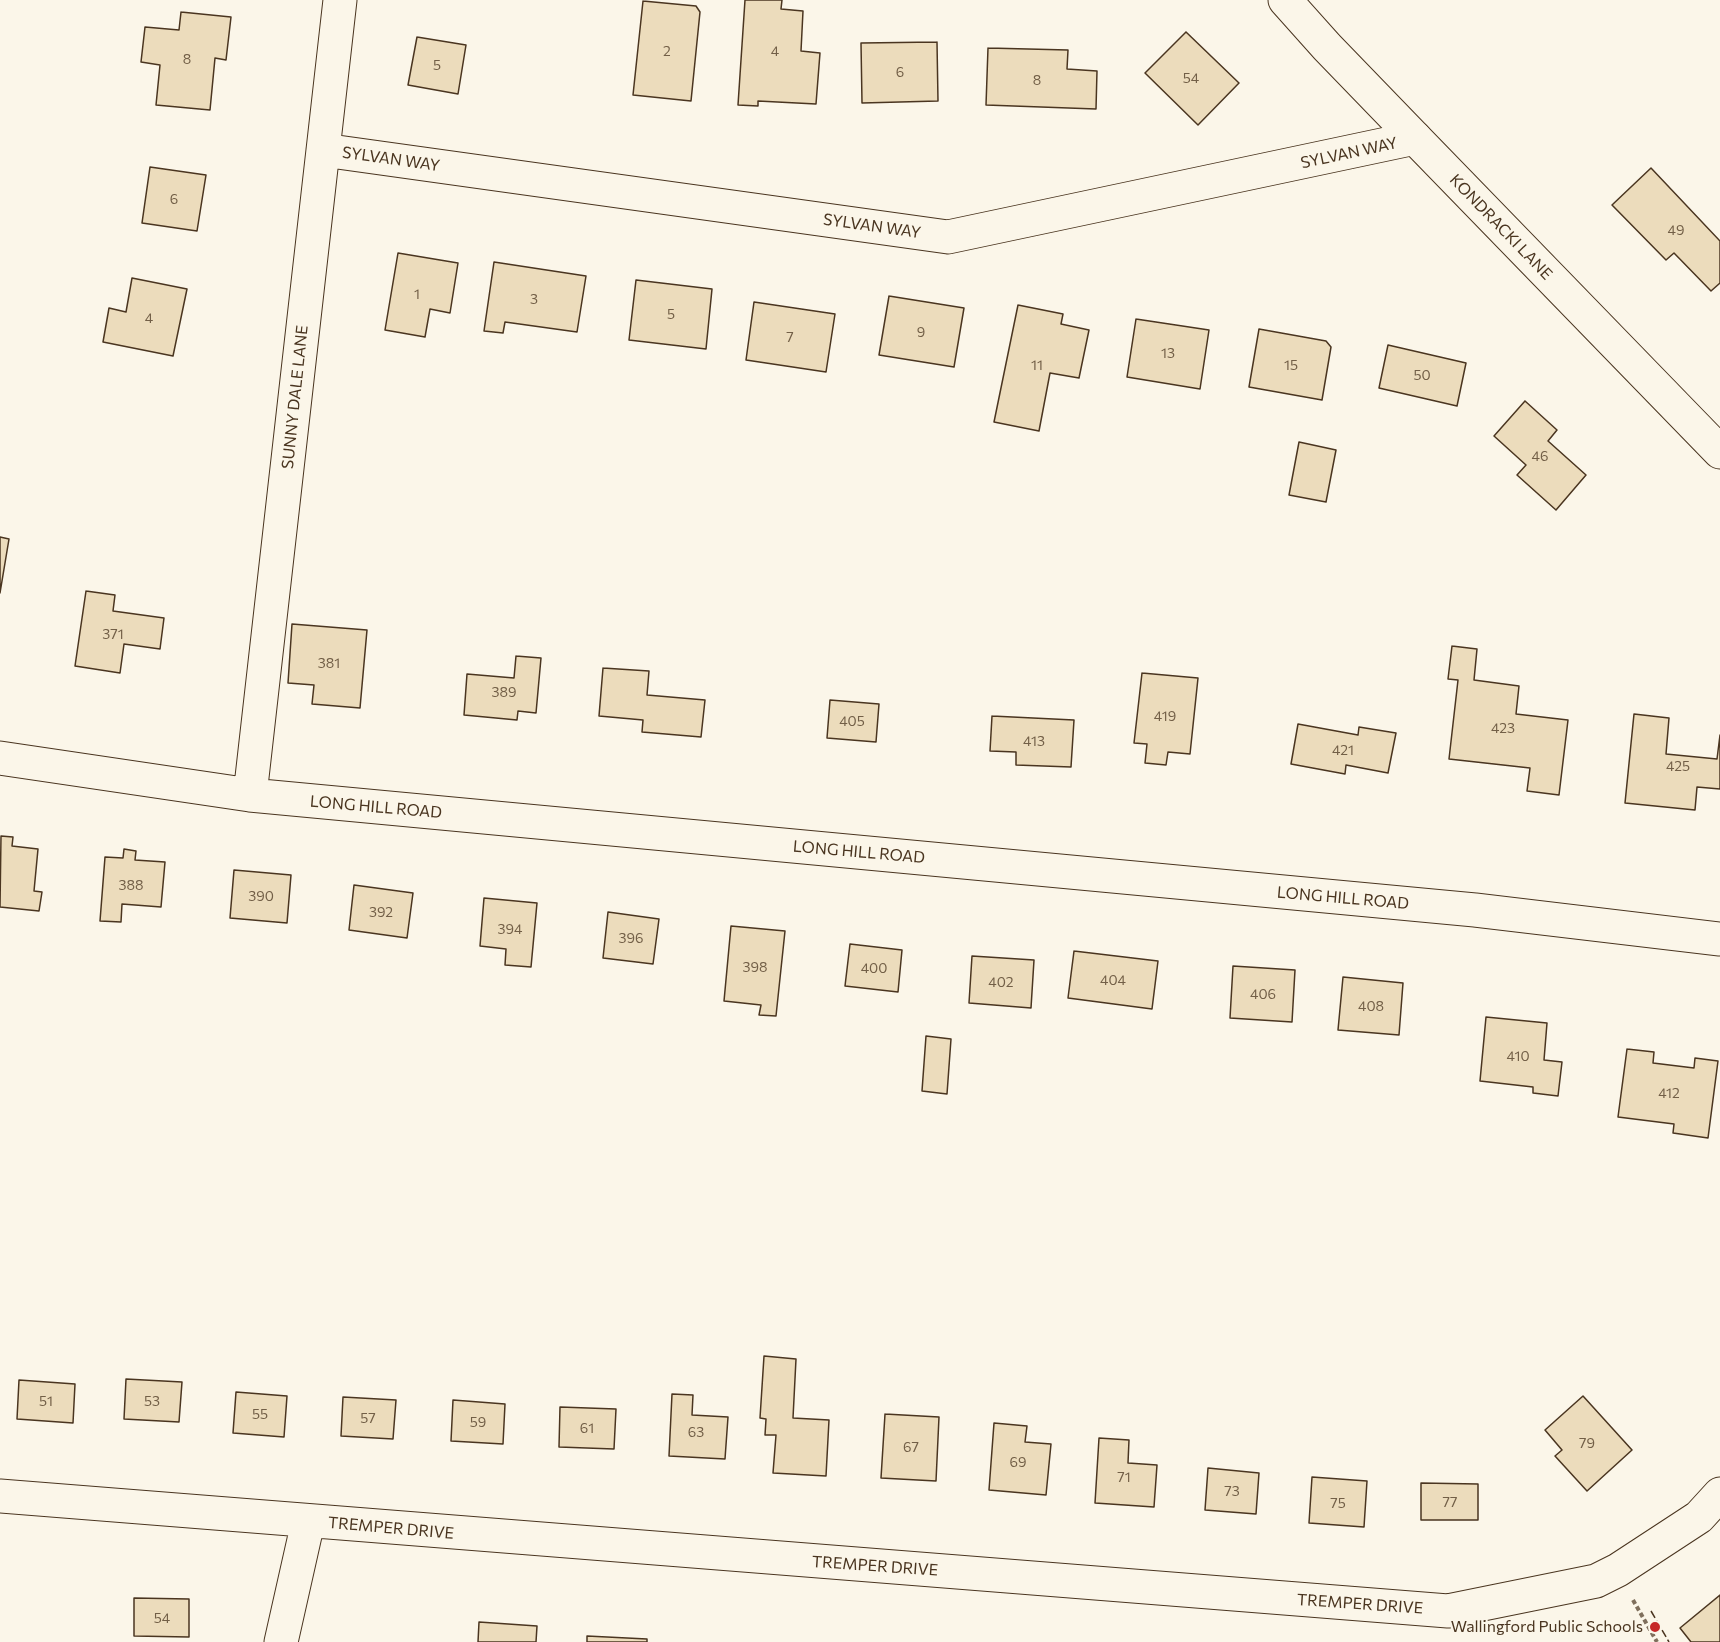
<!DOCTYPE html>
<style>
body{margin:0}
canvas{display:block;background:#fbf6e9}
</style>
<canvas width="1720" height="1642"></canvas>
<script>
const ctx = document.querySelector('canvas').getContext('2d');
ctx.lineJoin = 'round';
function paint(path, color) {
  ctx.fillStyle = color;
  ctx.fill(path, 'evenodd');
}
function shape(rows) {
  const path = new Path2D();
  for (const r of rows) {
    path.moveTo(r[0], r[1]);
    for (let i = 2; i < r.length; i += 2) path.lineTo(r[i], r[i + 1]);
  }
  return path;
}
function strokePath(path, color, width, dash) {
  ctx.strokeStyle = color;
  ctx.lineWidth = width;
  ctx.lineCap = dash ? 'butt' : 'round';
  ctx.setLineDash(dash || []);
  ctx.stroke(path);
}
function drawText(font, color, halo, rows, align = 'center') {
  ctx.font = font + ' Commissioner,sans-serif';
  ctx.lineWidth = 4.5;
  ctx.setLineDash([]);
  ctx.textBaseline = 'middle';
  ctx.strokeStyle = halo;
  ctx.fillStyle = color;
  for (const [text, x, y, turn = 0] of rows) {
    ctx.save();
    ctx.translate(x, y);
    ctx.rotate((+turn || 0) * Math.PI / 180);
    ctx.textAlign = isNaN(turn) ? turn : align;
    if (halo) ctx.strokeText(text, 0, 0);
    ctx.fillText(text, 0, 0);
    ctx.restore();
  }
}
const building = shape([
 [745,0,782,0,781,9,803,11,801,51,820,53,816,104,758,101,758,106,738,105,745,0],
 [643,1,696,6,700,12,691,101,633,95,643,1],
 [181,12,231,17,226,60,215,58,210,110,156,105,160,65,141,62,145,27,179,30,181,12],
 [1186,32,1239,83,1198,125,1145,73,1186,32],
 [417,37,466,45,458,94,408,85,417,37],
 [937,42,938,101,862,103,861,43,937,42],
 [988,48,1068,50,1067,69,1097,71,1096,109,986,105,988,48],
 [150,167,206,175,197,231,142,223,150,167],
 [1651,168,1720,241,1720,283,1711,291,1674,253,1666,260,1612,205,1651,168],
 [398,253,458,263,450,313,430,309,425,337,385,330,398,253],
 [494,262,586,276,577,332,505,322,503,333,484,331,494,262],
 [132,278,187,289,173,356,103,342,109,308,126,312,132,278],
 [636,280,712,289,706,349,629,340,636,280],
 [889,296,964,308,954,367,879,355,889,296],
 [754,302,835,314,826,372,746,360,754,302],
 [1018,305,1063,314,1061,324,1089,330,1079,378,1050,373,1039,431,994,422,1018,305],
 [1136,319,1209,330,1200,389,1127,377,1136,319],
 [1259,329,1326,341,1331,347,1322,400,1249,387,1259,329],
 [1388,345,1466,363,1457,406,1379,388,1388,345],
 [1525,401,1557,430,1548,441,1586,475,1556,510,1517,475,1526,465,1494,436,1525,401],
 [1299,442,1336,450,1326,502,1289,495,1299,442],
 [0,537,9,539,0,593,0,537],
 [86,591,115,595,113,611,164,618,160,649,124,644,120,673,75,666,86,591],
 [292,624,367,630,360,708,312,704,314,685,288,683,292,624],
 [1452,646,1477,649,1474,680,1519,686,1516,714,1568,720,1559,795,1527,791,1530,768,1449,759,1458,680,1448,679,1452,646],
 [516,656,541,658,536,713,518,711,517,720,464,715,467,674,514,678,516,656],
 [603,668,649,671,647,695,705,700,701,737,642,732,643,720,599,716,603,668],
 [1142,673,1198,678,1190,754,1168,752,1166,765,1145,763,1147,744,1134,743,1142,673],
 [830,700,879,704,876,742,827,738,830,700],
 [1634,714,1669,718,1666,754,1717,759,1720,735,1720,789,1697,787,1695,810,1625,803,1634,714],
 [992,716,1074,720,1071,767,1016,765,1016,752,990,751,992,716],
 [1298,724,1358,735,1359,727,1396,733,1388,773,1346,765,1345,774,1291,764,1298,724],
 [1,836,13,837,12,846,38,849,34,891,42,892,39,911,0,907,1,836],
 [124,849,136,851,135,860,165,862,161,907,122,904,121,922,100,921,105,857,123,858,124,849],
 [234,870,291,875,287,923,230,918,234,870],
 [354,885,413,893,407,938,349,930,354,885],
 [484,898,537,903,531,967,505,965,506,949,480,946,484,898],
 [608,912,659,919,653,964,603,958,608,912],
 [731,926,785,931,776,1016,759,1015,761,1005,724,1001,731,926],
 [850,944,902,950,898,992,845,986,850,944],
 [1074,951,1158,961,1152,1009,1068,998,1074,951],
 [972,956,1034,960,1031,1008,969,1003,972,956],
 [1233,966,1295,970,1292,1022,1230,1018,1233,966],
 [1343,977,1403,983,1399,1035,1338,1030,1343,977],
 [1486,1017,1547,1023,1544,1060,1562,1062,1558,1096,1533,1093,1533,1087,1480,1081,1486,1017],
 [926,1036,951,1039,947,1094,922,1091,926,1036],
 [1627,1049,1654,1052,1653,1063,1694,1068,1695,1058,1718,1061,1708,1138,1673,1133,1674,1124,1618,1117,1627,1049],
 [764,1356,796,1359,793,1418,829,1420,826,1476,773,1473,776,1435,765,1435,766,1419,760,1418,764,1356],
 [126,1379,182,1382,179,1422,124,1419,126,1379],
 [19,1380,75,1384,73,1423,17,1419,19,1380],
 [236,1392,287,1396,284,1437,233,1433,236,1392],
 [672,1394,693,1395,692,1415,728,1417,725,1459,669,1456,672,1394],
 [1583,1396,1632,1450,1587,1491,1555,1456,1562,1450,1545,1430,1583,1396],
 [343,1397,396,1400,393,1439,341,1436,343,1397],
 [453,1400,505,1404,503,1444,451,1441,453,1400],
 [560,1407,616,1409,614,1449,559,1447,560,1407],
 [885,1414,939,1417,936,1481,881,1478,885,1414],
 [994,1423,1027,1426,1025,1442,1051,1444,1046,1495,989,1490,994,1423],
 [1099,1438,1129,1440,1128,1463,1157,1465,1154,1507,1095,1503,1099,1438],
 [1208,1468,1259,1473,1256,1514,1205,1510,1208,1468],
 [1312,1477,1367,1481,1364,1527,1309,1523,1312,1477],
 [1421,1483,1478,1484,1478,1520,1421,1520,1421,1483],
 [1720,1595,1720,1642,1691,1642,1680,1628,1720,1595],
 [134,1598,189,1599,189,1637,134,1636,134,1598],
 [479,1622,537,1626,536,1642,478,1642,479,1622],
 [587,1636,647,1639,647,1642,587,1642,587,1636]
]);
const path = shape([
 [1633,1600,1657,1642]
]);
const street = shape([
 [323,150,948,237,1415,138],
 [0,758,250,795,1475,910,1720,939],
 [250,795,340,0],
 [0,1496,1448,1611,1596,1581,1618,1570,1699,1517,1720,1494],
 [281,1642,308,1522]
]);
const secondary = shape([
 [1285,0,1327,47,1415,138,1720,452]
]);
const fence = shape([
 [1651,1611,1669,1642]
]);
const markers = [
 [1655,1627,6,"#c62828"]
];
const numberNames = [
 ["2",667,51],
 ["4",775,51],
 ["8",187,59],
 ["5",437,65],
 ["6",900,72],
 ["54",1191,78],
 ["8",1037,80],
 ["6",174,199],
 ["49",1676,230],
 ["1",417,294],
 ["3",534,299],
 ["5",671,314],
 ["4",149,318],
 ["9",921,332],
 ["7",790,337],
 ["13",1168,353],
 ["11",1037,365],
 ["15",1291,365],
 ["50",1422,375],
 ["46",1540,456],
 ["371",113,634],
 ["381",329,663],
 ["389",504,692],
 ["419",1165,716],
 ["405",852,721],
 ["423",1503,728],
 ["413",1034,741],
 ["421",1343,750],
 ["425",1678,766],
 ["388",131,885],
 ["390",261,896],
 ["392",381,912],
 ["394",510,929],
 ["396",631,938],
 ["398",755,967],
 ["400",874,968],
 ["404",1113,980],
 ["402",1001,982],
 ["406",1263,994],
 ["408",1371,1006],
 ["410",1518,1056],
 ["412",1669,1093],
 ["51",46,1401],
 ["53",152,1401],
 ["55",260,1414],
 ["57",368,1418],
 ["59",478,1422],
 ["61",587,1428],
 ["63",696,1432],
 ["79",1587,1443],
 ["67",911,1447],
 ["69",1018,1462],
 ["71",1124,1477],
 ["73",1232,1491],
 ["77",1450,1502],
 ["75",1338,1503],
 ["54",162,1618]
];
const streetNames = [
 ["SYLVAN WAY",1349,153,-12],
 ["SYLVAN WAY",391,159,8],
 ["SYLVAN WAY",872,226,8],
 ["KONDRACKI LANE",1501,227,46],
 ["SUNNY DALE LANE",295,397,-84],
 ["LONG HILL ROAD",376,807,5],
 ["LONG HILL ROAD",859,852,5],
 ["LONG HILL ROAD",1343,898,5],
 ["TREMPER DRIVE",391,1528,5],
 ["TREMPER DRIVE",875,1566,4],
 ["TREMPER DRIVE",1360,1604,4]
];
const poiNames = [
 ["Wallingford Public Schools",1643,1627]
];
paint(building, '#ecdcbc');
strokePath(building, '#4a3520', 1.5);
strokePath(street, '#4a3520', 35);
strokePath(secondary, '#4a3520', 35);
strokePath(path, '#7f6f5c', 4, [4.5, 3]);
strokePath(street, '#fbf6e9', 33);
strokePath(secondary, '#fbf6e9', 33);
strokePath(fence, '#4a3520', 1.5, [8, 3]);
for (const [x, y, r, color] of markers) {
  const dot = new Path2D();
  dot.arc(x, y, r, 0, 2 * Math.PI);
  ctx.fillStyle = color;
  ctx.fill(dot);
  strokePath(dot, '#fbf6e9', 2);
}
drawText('14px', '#725f47', null, numberNames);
drawText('16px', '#4a3520', '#fbf6e9', streetNames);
drawText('16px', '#4a3520', '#fbf6e9', poiNames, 'right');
</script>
